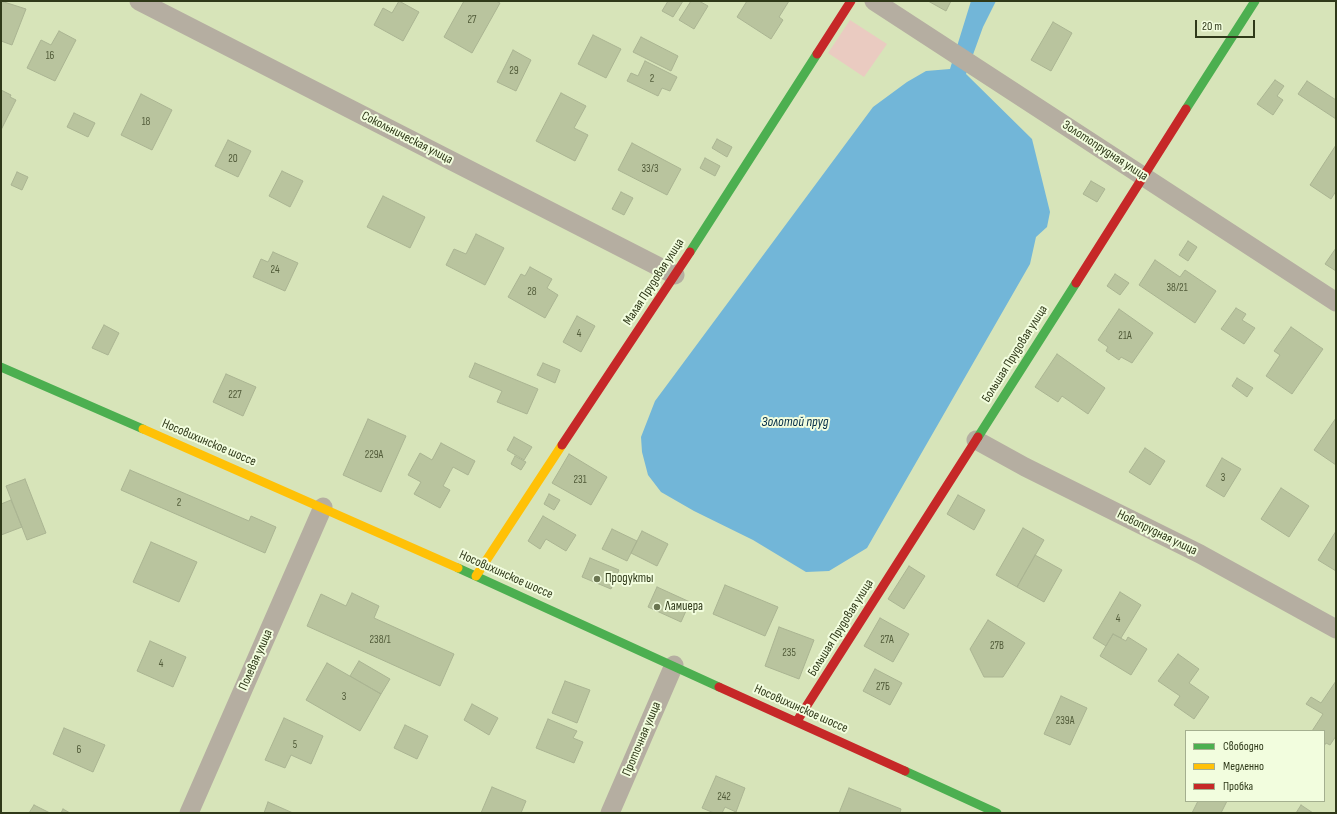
<!DOCTYPE html>
<meta charset="utf-8">
<style>
body{margin:0}
#map{position:relative;width:1337px;height:814px;overflow:hidden;background:#d7e4b9;font-family:"Sofia Sans Condensed",sans-serif}
canvas{display:block}
.frame{position:absolute;inset:0;border:2px solid #2f3919;pointer-events:none}
.legend{position:absolute;left:1185px;top:730px;width:140px;height:72px;box-sizing:border-box;background:#f2fdde;border:1px solid #a4af8f;margin:0;padding:5px 7px;list-style:none;font-size:12px;color:#2f3919}
.legend li{display:flex;align-items:center;gap:8px;height:20px}
.legend b{width:20px;border:1px solid #a4af8f}
.scale{position:absolute;left:1195px;top:20px;width:60px;height:18px;box-sizing:border-box;border:2px solid #2f3919;border-top:0;padding-left:5px;font-size:12px;line-height:14px;white-space:nowrap;color:#2f3919;-webkit-text-stroke:3px #f2fdde;paint-order:stroke}
</style>
<div id="map">
<canvas width="1337" height="814"></canvas>
<div class="frame"></div>
<ul class="legend">
<li><b style="height:5px;background:#4caf50"></b>Свободно</li>
<li><b style="height:5px;background:#ffc107"></b>Медленно</li>
<li><b style="height:5px;background:#c62828"></b>Пробка</li>
</ul>
<div class="scale">20 m</div>
</div>
<script>
const ctx = document.querySelector('canvas').getContext('2d');
ctx.lineJoin = 'round';
function paint(path, color) {
  ctx.fillStyle = color;
  ctx.fill(path, 'evenodd');
}
function shape(rows) {
  const path = new Path2D();
  for (const r of rows) {
    path.moveTo(r[0], r[1]);
    for (let i = 2; i < r.length; i += 2) path.lineTo(r[i], r[i + 1]);
  }
  return path;
}
function strokePath(path, color, width, dash) {
  ctx.strokeStyle = color;
  ctx.lineWidth = width;
  ctx.lineCap = dash ? 'butt' : 'round';
  ctx.setLineDash(dash || []);
  ctx.stroke(path);
}
function drawText(font, color, halo, rows, align = 'center') {
  ctx.font = font + ' "Sofia Sans Condensed",sans-serif';
  ctx.lineWidth = 4;
  ctx.setLineDash([]);
  ctx.textBaseline = 'middle';
  ctx.strokeStyle = halo;
  ctx.fillStyle = color;
  for (const [text, x, y, turn = 0] of rows) {
    ctx.save();
    ctx.translate(x, y);
    ctx.rotate((+turn || 0) * Math.PI / 180);
    ctx.textAlign = isNaN(turn) ? turn : align;
    if (halo) ctx.strokeText(text, 0, 0);
    ctx.fillText(text, 0, 0);
    ctx.restore();
  }
}
const green = shape([
 [850,20,887,44,864,77,828,53]
]);
const water = shape([
 [971,1,996,1,983,27,966,74,1032,139,1050,212,1047,227,1036,237,1030,264,867,548,829,571,806,572,753,540,694,511,661,492,648,475,642,452,641,437,655,401,873,107,907,82,926,71,950,69]
]);
const building = shape([
 [1,1,26,9,12,45,1,41,1,1],
 [399,1,419,12,403,41,374,25,383,8,392,13,399,1],
 [464,1,496,1,500,3,472,53,444,37,464,1],
 [668,1,683,1,673,17,662,11,668,1],
 [691,1,699,1,708,6,694,29,679,20,691,1],
 [747,1,789,1,779,17,783,20,771,39,737,17,747,1],
 [928,1,951,1,946,11,928,1],
 [1053,22,1072,33,1051,71,1031,60,1053,22],
 [59,31,76,40,55,81,27,68,41,40,51,45,59,31],
 [593,35,621,49,606,78,578,64,593,35],
 [641,37,678,56,671,71,633,52,641,37],
 [513,50,531,60,516,91,497,82,513,50],
 [645,61,677,77,670,91,662,88,658,96,627,81,631,73,638,76,645,61],
 [1275,80,1284,86,1277,96,1283,100,1273,115,1257,104,1275,80],
 [1307,81,1336,100,1336,119,1298,94,1307,81],
 [1,90,11,95,10,97,16,100,1,130,1,90],
 [561,93,586,106,574,128,588,135,575,161,536,141,561,93],
 [141,94,172,110,152,150,121,135,141,94],
 [74,113,95,123,88,137,67,127,74,113],
 [717,139,732,147,727,157,712,148,717,139],
 [228,140,251,151,238,177,215,166,228,140],
 [632,143,681,169,667,195,618,170,632,143],
 [1336,145,1336,191,1331,199,1310,185,1336,145],
 [705,158,720,166,715,176,700,168,705,158],
 [282,171,303,181,290,207,269,196,282,171],
 [17,172,28,177,22,190,11,185,17,172],
 [1091,181,1105,189,1097,202,1083,194,1091,181],
 [621,192,633,198,624,215,612,209,621,192],
 [383,196,425,217,410,248,367,227,383,196],
 [476,234,504,248,485,285,446,265,454,249,466,254,476,234],
 [1188,241,1197,247,1188,261,1179,255,1188,241],
 [1336,248,1336,271,1325,264,1336,248],
 [273,252,298,263,285,291,253,277,261,259,268,262,273,252],
 [1155,260,1180,277,1185,270,1216,291,1195,323,1139,285,1155,260],
 [530,267,552,279,547,288,558,295,545,318,508,297,521,274,525,276,530,267],
 [1115,274,1129,283,1120,295,1107,286,1115,274],
 [1236,308,1246,314,1242,320,1255,328,1244,344,1221,329,1236,308],
 [1119,309,1153,333,1132,363,1121,357,1119,360,1106,351,1108,347,1098,340,1119,309],
 [577,316,595,326,581,352,563,342,577,316],
 [104,325,119,333,108,355,92,348,104,325],
 [1291,327,1323,349,1292,394,1266,376,1280,355,1274,351,1291,327],
 [1057,354,1105,388,1088,414,1062,396,1058,402,1035,387,1057,354],
 [475,363,538,389,527,414,497,402,502,391,469,377,475,363],
 [543,363,560,370,555,383,537,375,543,363],
 [226,374,256,387,243,416,213,402,226,374],
 [1237,378,1253,388,1247,397,1232,386,1237,378],
 [1336,418,1336,465,1314,450,1336,418],
 [368,419,406,436,381,492,343,475,368,419],
 [514,437,532,447,524,460,507,450,514,437],
 [441,443,475,461,468,475,453,467,443,486,450,490,440,508,414,494,421,482,408,475,420,453,432,460,441,443],
 [1145,448,1165,461,1150,485,1129,472,1145,448],
 [569,454,607,477,591,505,552,483,569,454],
 [515,456,526,462,521,470,511,464,515,456],
 [1222,458,1241,469,1224,497,1206,486,1222,458],
 [130,470,249,521,251,516,276,527,265,553,121,490,130,470],
 [25,479,46,533,27,540,6,486,25,479],
 [1281,488,1309,506,1289,537,1261,519,1281,488],
 [549,494,560,500,554,510,544,504,549,494],
 [958,495,985,510,974,530,947,514,958,495],
 [11,500,22,527,1,535,1,504,11,500],
 [543,516,576,535,566,551,546,539,540,549,528,541,543,516],
 [1023,528,1044,540,1017,587,996,575,1023,528],
 [612,529,637,541,627,561,602,549,612,529],
 [642,531,668,544,657,566,631,553,642,531],
 [1336,531,1336,571,1318,560,1336,531],
 [151,542,197,562,179,602,133,582,151,542],
 [1035,555,1062,570,1044,602,1017,587,1035,555],
 [590,558,619,570,611,589,582,577,590,558],
 [909,566,925,576,904,609,888,599,909,566],
 [725,585,778,607,765,636,713,614,725,585],
 [657,587,690,602,681,622,648,607,657,587],
 [1120,592,1141,605,1121,638,1113,634,1106,646,1093,638,1120,592],
 [352,593,379,606,374,618,454,654,440,686,307,626,321,594,346,606,352,593],
 [880,618,909,634,893,662,864,646,880,618],
 [988,620,1025,643,1003,677,984,677,970,649,988,620],
 [779,627,814,640,799,679,765,666,779,627],
 [1113,634,1126,641,1128,637,1147,649,1131,675,1100,656,1113,634],
 [150,641,186,657,173,687,137,671,150,641],
 [1178,654,1199,669,1189,683,1209,697,1194,719,1174,705,1180,696,1158,681,1178,654],
 [359,661,390,679,381,694,350,676,359,661],
 [327,663,381,694,360,731,306,700,327,663],
 [875,669,902,683,890,705,863,691,875,669],
 [565,681,590,690,577,723,552,713,565,681],
 [1336,681,1336,736,1330,745,1326,743,1324,746,1324,731,1312,731,1323,714,1306,704,1311,697,1321,703,1336,681],
 [1061,696,1087,708,1070,745,1044,734,1061,696],
 [472,704,498,718,489,735,464,720,472,704],
 [284,718,323,736,311,764,291,755,285,768,265,760,284,718],
 [548,719,577,731,573,738,583,742,574,763,536,748,548,719],
 [405,725,428,736,417,759,394,748,405,725],
 [64,728,105,745,93,772,53,754,64,728],
 [716,776,745,788,736,812,725,807,722,813,714,813,702,808,716,776],
 [492,787,526,801,521,813,481,813,492,787],
 [849,788,901,809,900,813,839,813,849,788],
 [1198,801,1227,801,1221,813,1192,813,1198,801],
 [268,802,293,813,264,813,268,802],
 [34,805,50,813,29,813,34,805],
 [1301,805,1313,813,1296,813,1301,805],
 [63,809,70,813,61,813,63,809]
]);
const street = shape([
 [139,1,675,275],
 [874,1,1336,302],
 [976,440,1025,467,1200,554,1336,629],
 [189,813,323,507],
 [610,813,674,665]
]);
const fast = shape([
 [1186,109,1255,1],
 [690,252,817,54],
 [1,367,143,429],
 [978,437,1076,283],
 [458,568,719,687],
 [905,771,997,813]
]);
const slow = shape([
 [143,429,458,568],
 [476,576,562,445]
]);
const jam = shape([
 [817,54,851,1],
 [1076,283,1186,109],
 [562,445,690,252],
 [719,687,905,771],
 [797,721,978,437]
]);
const markers = [
 [597,579,4,"#6a7551"],
 [657,607,4,"#6a7551"]
];
const numberNames = [
 ["27",472,20],
 ["16",50,56],
 ["29",514,71],
 ["2",652,79],
 ["18",146,122],
 ["20",233,159],
 ["33/3",650,169],
 ["24",275,270],
 ["38/21",1177,288],
 ["28",532,292],
 ["4",579,334],
 ["21А",1125,336],
 ["227",235,395],
 ["229А",374,455],
 ["3",1223,478],
 ["231",580,480],
 ["2",179,503],
 ["4",1118,619],
 ["238/1",380,640],
 ["27А",887,640],
 ["27В",997,646],
 ["235",789,653],
 ["4",161,664],
 ["27Б",883,687],
 ["3",344,697],
 ["239А",1065,721],
 ["5",295,745],
 ["6",79,750],
 ["242",724,797]
];
const streetNames = [
 ["Сокольническая улица",407,138,27],
 ["Золотопрудная улица",1105,151,33],
 ["Малая Прудовая улица",654,282,-57],
 ["Большая Прудовая улица",1015,354,-58],
 ["Носовихинское шоссе",209,443,23],
 ["Новопрудная улица",1157,533,26],
 ["Носовихинское шоссе",506,575,24],
 ["Большая Прудовая улица",841,628,-58],
 ["Полевая улица",256,660,-66],
 ["Носовихинское шоссе",801,709,24],
 ["Проточная улица",642,739,-67]
];
const poiNames = [
 ["Продукты",605,579],
 ["Ламиера",665,607]
];
const waterNames = [
 ["Золотой пруд",795,422]
];
paint(green, '#eacbc1');
paint(water, '#72b6d8');
paint(building, '#b9c49e');
strokePath(building, '#aab492', 1);
strokePath(street, '#b5aea1', 19);
strokePath(fast, '#4caf50', 9);
strokePath(slow, '#ffc107', 9);
strokePath(jam, '#c62828', 9);
for (const [x, y, r, color] of markers) {
  const dot = new Path2D();
  dot.arc(x, y, r, 0, 2 * Math.PI);
  ctx.fillStyle = color;
  ctx.fill(dot);
  strokePath(dot, '#f2fdde', 1.5);
}
drawText('11px', '#525c3a', null, numberNames);
drawText('13px', '#2f3919', '#f2fdde', streetNames);
drawText('13px', '#2f3919', '#f2fdde', poiNames, 'left');
drawText('italic 14px', '#062f49', '#f2fdde', waterNames);
</script>
